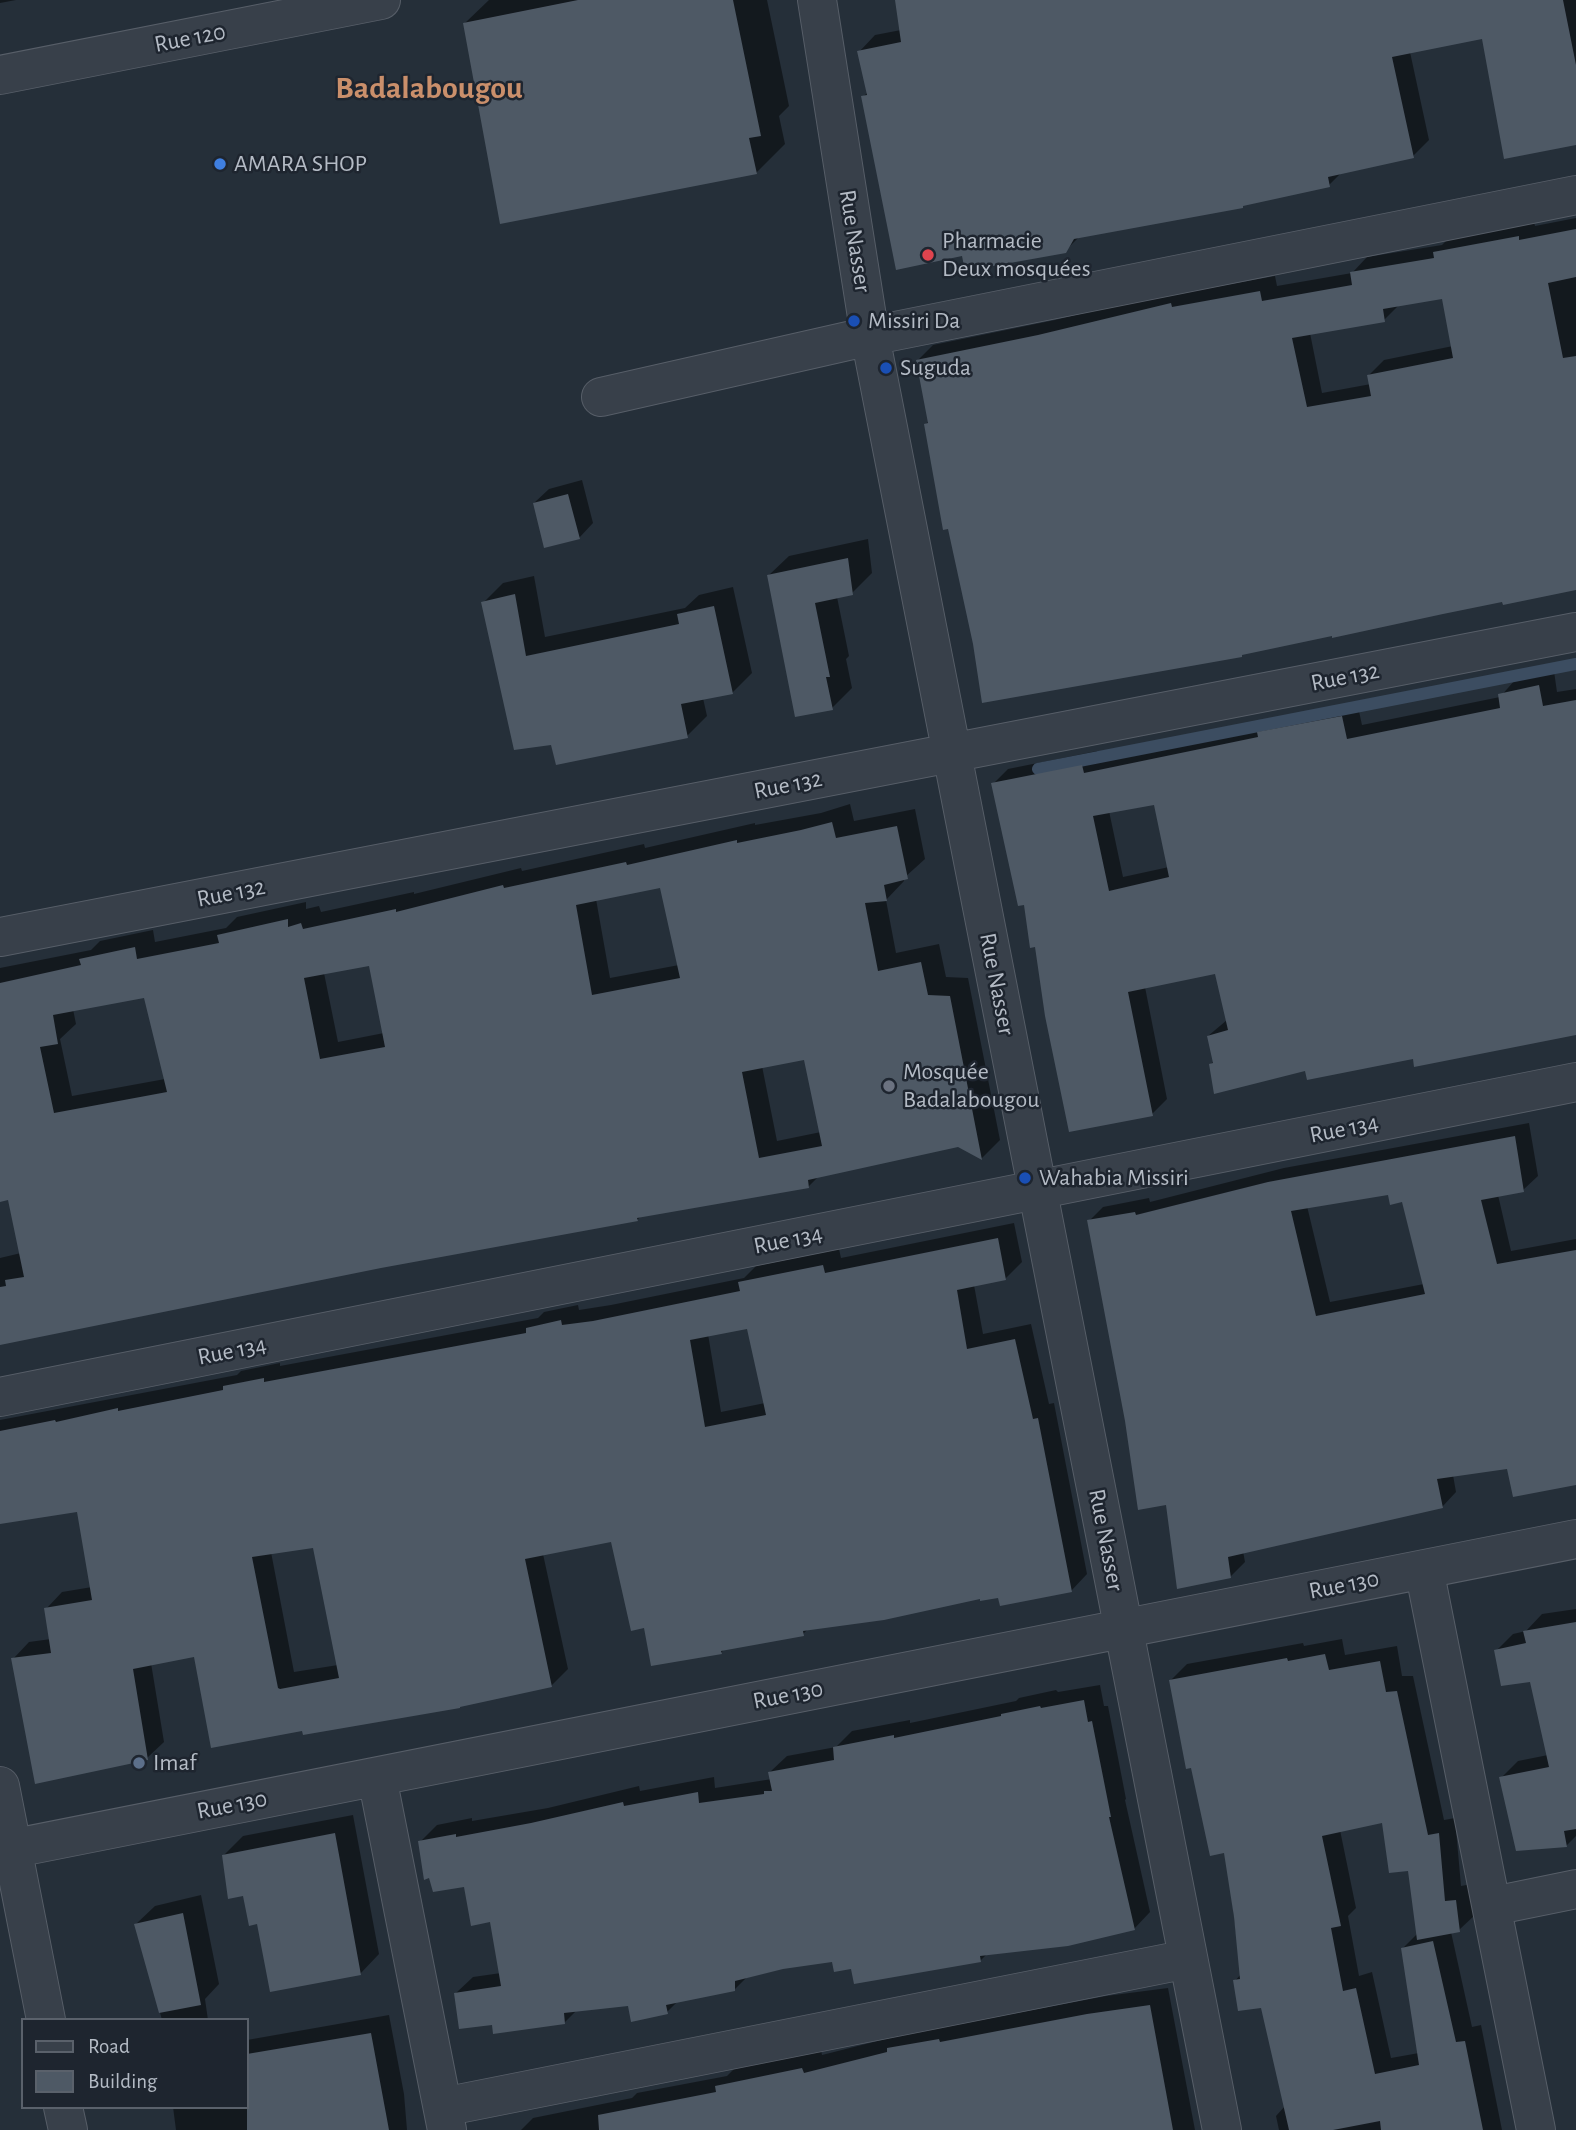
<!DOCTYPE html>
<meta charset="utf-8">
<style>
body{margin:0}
#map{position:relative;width:1576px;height:2130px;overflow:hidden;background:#252f39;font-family:"Alegreya Sans",sans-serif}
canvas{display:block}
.legend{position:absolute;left:21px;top:2018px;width:228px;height:91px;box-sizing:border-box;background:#1e252f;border:2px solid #5a616b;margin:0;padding:9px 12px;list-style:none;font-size:21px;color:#b4bbc5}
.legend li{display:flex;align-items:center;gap:14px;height:35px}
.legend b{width:35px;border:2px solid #5a616b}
</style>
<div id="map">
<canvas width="1576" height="2130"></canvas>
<ul class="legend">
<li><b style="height:9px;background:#38404a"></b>Road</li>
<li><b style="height:19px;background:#4e5965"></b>Building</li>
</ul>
</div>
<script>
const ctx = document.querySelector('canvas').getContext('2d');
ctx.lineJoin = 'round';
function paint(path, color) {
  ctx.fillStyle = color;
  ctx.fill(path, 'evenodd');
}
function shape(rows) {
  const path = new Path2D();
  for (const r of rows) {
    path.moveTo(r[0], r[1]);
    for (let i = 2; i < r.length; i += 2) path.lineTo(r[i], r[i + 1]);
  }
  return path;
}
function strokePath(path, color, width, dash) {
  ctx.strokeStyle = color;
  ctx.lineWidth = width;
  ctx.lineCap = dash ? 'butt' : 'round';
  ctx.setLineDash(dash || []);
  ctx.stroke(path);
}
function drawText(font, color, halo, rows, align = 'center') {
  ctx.font = font + ' "Alegreya Sans",sans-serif';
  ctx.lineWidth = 5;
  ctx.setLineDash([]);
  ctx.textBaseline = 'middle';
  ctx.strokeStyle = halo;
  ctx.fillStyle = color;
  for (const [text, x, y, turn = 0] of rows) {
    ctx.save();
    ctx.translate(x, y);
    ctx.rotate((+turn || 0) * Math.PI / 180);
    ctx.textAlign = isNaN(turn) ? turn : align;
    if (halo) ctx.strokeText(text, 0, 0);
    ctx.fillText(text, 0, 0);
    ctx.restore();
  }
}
const shadow = shape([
 [0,0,16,0,0,3],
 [489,0,767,0,789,106,779,116,785,144,756,173,465,23],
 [897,0,1576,0,1576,143,1483,37,1410,52,1429,140,1413,156,1342,172,1329,185,1080,236,1065,251,964,254,863,97,868,92,859,52,875,35,901,30],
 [1576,218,1576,589,1504,600,975,644,926,424,929,421,918,360,933,345,1055,320,1186,288,1187,292,1275,276,1277,286,1352,273,1367,257,1442,245,1450,237,1534,222,1535,226],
 [1443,297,1453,346,1384,360,1369,375,1371,384,1322,393,1310,333,1384,320,1400,304],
 [582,480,593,523,579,538,534,503,549,489],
 [868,539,872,573,852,593,837,597,849,656,846,659,852,688,832,708,769,575,789,556],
 [534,576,545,637,685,608,699,595,733,587,752,673,732,693,703,698,707,716,687,736,552,743,483,603,503,583],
 [1554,671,1557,692,1576,689,1576,1034,1414,1057,1307,1069,1211,1064,1214,1061,1208,1036,1227,1020,1216,972,1145,987,1167,1099,1152,1114,1036,945,993,784,1008,769,1097,751,1098,759,1268,724,1274,718,1357,702,1362,725,1500,697,1515,680],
 [1156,803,1169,867,1123,877,1109,811],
 [850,804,854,821,915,809,925,859,904,878,904,881,886,900,896,953,939,944,946,977,968,978,1000,1140,982,1158,958,1146,819,1176,808,1187,641,1216,637,1220,380,1266,0,1343,0,1258,21,1253,10,1198,0,1200,0,968,91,950,100,941,153,930,155,942,226,928,237,917,306,902,306,909,319,906,321,912,414,892,414,894,521,868,522,871,644,844,645,848,755,823,755,825,821,813],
 [661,886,679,965,610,978,596,899],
 [370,964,384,1033,338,1042,324,973],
 [145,995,165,1079,72,1096,60,1039,76,1024,73,1009],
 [806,1058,821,1132,777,1141,762,1066],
 [1529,1123,1538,1176,1523,1190,1498,1195,1511,1251,1576,1239,1576,1474,1509,1467,1453,1475,1456,1492,1442,1507,1243,1551,1245,1562,1230,1577,1168,1503,1127,1420,1089,1221,1103,1207,1149,1198,1150,1202,1284,1168],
 [1390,1193,1404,1200,1424,1284,1330,1302,1307,1206],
 [1014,1223,1022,1262,1005,1279,974,1285,983,1334,1031,1324,1049,1404,1054,1403,1087,1574,1071,1591,981,1597,809,1628,803,1634,725,1648,721,1653,645,1626,612,1540,543,1554,568,1669,551,1686,303,1729,195,1655,151,1663,164,1742,147,1758,13,1659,29,1642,51,1639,46,1609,62,1592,92,1587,78,1510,0,1523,0,1420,237,1375,241,1371,280,1363,280,1366,538,1318,544,1312,578,1305,579,1310,611,1305,744,1278,756,1266,839,1249,841,1258],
 [749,1327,765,1403,721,1412,708,1334],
 [314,1546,338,1665,294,1672,271,1552],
 [1576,1609,1576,1836,1566,1846,1501,1778,1518,1761,1548,1755,1532,1680,1496,1651,1513,1634,1526,1631,1542,1614],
 [1342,1639,1345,1655,1397,1646,1402,1676,1413,1676,1444,1820,1455,1818,1461,1886,1472,1884,1476,1914,1459,1930,1451,1932,1472,2027,1481,2025,1502,2130,1279,2130,1276,2116,1285,2106,1262,2006,1235,1981,1241,1974,1226,1851,1171,1680,1187,1664,1303,1643,1304,1646],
 [1383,1821,1409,1868,1418,1933,1403,1948,1419,2053,1391,2058,1372,1972,1359,1976,1348,1916,1356,1908,1340,1830],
 [1100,1685,1104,1706,1108,1706,1126,1799,1125,1800,1150,1912,1134,1929,988,1953,980,1961,852,1967,833,1960,783,1968,748,1976,734,1990,678,2001,667,2012,630,2004,577,2010,564,2023,456,1993,473,1977,501,1973,492,1920,466,1885,420,1842,437,1825,472,1818,472,1821,548,1808,639,1786,640,1791,714,1777,715,1788,772,1779,770,1772,787,1756,836,1747,852,1731,910,1720,910,1723,1016,1701,1019,1698,1056,1690,1058,1692],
 [353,1815,379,1954,360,1974,259,1922,224,1855,243,1836],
 [201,1895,219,1984,205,1999,208,2020,162,2020,136,1924,155,1906],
 [1168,1988,1195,2130,521,2130,533,2118,632,2098,637,2093,727,2076,735,2068,821,2050,822,2055,957,2021,959,2024,1106,1996],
 [389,2015,404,2094,407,2130,176,2130,173,2107,247,2107,247,2040]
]);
const stream = shape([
 [1038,769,1576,664]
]);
const building = shape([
 [578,0,733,0,761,136,749,138,757,174,500,224,463,23],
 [895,0,1563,0,1576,65,1576,145,1504,159,1482,39,1392,57,1414,158,1328,177,1330,187,1243,206,1243,208,1074,239,1066,253,965,271,962,256,896,270,861,96,867,95,857,51,901,42],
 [1576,229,1576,277,1548,283,1563,358,1576,356,1576,590,1503,605,1502,602,1443,614,1332,638,1332,636,1242,655,1242,657,982,703,973,644,948,529,943,530,924,424,928,423,916,360,1038,335,1171,303,1172,307,1260,291,1262,301,1352,285,1350,272,1434,258,1433,252,1519,236,1519,240],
 [1442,299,1453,358,1367,375,1371,396,1307,407,1292,338,1385,322,1383,309],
 [568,494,580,539,544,548,533,503],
 [848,558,853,595,815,603,830,677,826,677,833,710,795,717,767,575],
 [515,594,526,656,679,624,677,614,714,606,733,694,681,704,688,738,556,765,551,745,514,750,481,602],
 [1539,685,1543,706,1576,700,1576,1035,1414,1067,1413,1059,1307,1080,1305,1071,1214,1094,1209,1064,1213,1063,1207,1036,1228,1030,1215,974,1128,992,1153,1116,1069,1132,1045,1016,1035,947,1030,948,1024,905,1018,906,991,783,1082,765,1084,773,1258,737,1257,732,1342,716,1347,739,1500,708,1498,694],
 [1154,805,1169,877,1109,891,1093,816],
 [832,822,836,838,897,826,908,879,884,885,887,901,865,903,878,971,921,962,928,995,950,996,982,1160,958,1147,808,1180,809,1188,637,1218,638,1221,381,1268,0,1345,0,1287,6,1286,5,1280,24,1277,8,1200,0,1202,0,983,81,965,79,959,135,947,137,959,219,943,217,935,288,919,288,927,301,923,303,929,396,909,396,912,503,885,504,888,626,862,627,865,737,840,737,843,801,830],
 [660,888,680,978,592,995,576,905],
 [369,966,385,1047,320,1059,304,978],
 [144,998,167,1092,54,1113,40,1047,58,1044,53,1015],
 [804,1060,822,1146,759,1158,742,1072],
 [1515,1136,1524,1192,1481,1200,1497,1264,1576,1250,1576,1485,1513,1497,1507,1469,1437,1479,1443,1508,1228,1557,1231,1578,1177,1589,1166,1505,1138,1510,1125,1421,1087,1220,1135,1212,1136,1215,1268,1182],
 [1388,1195,1390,1205,1402,1202,1425,1294,1316,1316,1291,1211],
 [998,1238,1006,1280,957,1290,967,1349,1015,1339,1033,1419,1038,1418,1072,1592,1000,1606,998,1598,980,1601,980,1599,884,1620,803,1631,804,1636,721,1651,722,1654,651,1666,644,1628,631,1631,611,1542,525,1559,552,1687,460,1707,460,1708,303,1735,302,1731,211,1748,194,1657,133,1669,148,1760,35,1784,11,1658,51,1653,44,1608,92,1600,77,1512,0,1524,0,1431,55,1420,56,1422,118,1408,118,1411,223,1390,223,1386,264,1378,264,1382,526,1333,526,1328,561,1320,562,1325,593,1321,740,1291,738,1282,823,1265,825,1273],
 [747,1329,766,1415,705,1427,690,1340],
 [313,1548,339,1678,280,1689,278,1688,252,1557],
 [1576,1622,1576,1829,1564,1831,1567,1847,1516,1851,1499,1777,1549,1767,1530,1682,1501,1686,1494,1650,1526,1643,1523,1631],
 [1325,1654,1329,1670,1380,1661,1386,1692,1397,1691,1428,1835,1439,1833,1445,1901,1456,1900,1460,1932,1417,1940,1408,1871,1389,1873,1382,1823,1322,1836,1341,1926,1331,1928,1343,1991,1356,1988,1375,2074,1419,2065,1401,1948,1433,1941,1456,2042,1465,2041,1483,2130,1381,2130,1380,2121,1333,2130,1289,2130,1261,2008,1238,2011,1233,1980,1240,1979,1234,1917,1224,1853,1210,1856,1191,1768,1186,1769,1169,1680,1287,1658,1288,1661],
 [1084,1700,1088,1722,1092,1721,1111,1817,1109,1817,1135,1930,1068,1946,980,1956,981,1962,854,1984,851,1969,834,1972,832,1962,783,1969,735,1981,735,1991,666,2005,668,2014,631,2022,628,2006,564,2013,565,2024,493,2034,492,2025,459,2029,454,1993,501,1986,490,1922,471,1926,464,1887,433,1892,429,1878,424,1880,418,1841,456,1834,456,1837,531,1823,623,1802,624,1806,698,1792,699,1803,764,1794,764,1791,772,1791,768,1772,834,1760,833,1747,894,1735,894,1738,1001,1716,1001,1714,1040,1706,1041,1708],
 [335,1833,361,1975,270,1992,257,1924,249,1926,243,1896,228,1899,222,1855],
 [183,1913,201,2005,159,2013,134,1924],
 [1150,2005,1173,2130,599,2130,598,2115,716,2092,715,2086,802,2068,804,2073,887,2052,887,2048,939,2039,940,2042,1087,2014],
 [371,2033,389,2130,247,2130,247,2054]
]);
const minor = shape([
 [817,0,870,336,1222,2130],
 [0,75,381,0],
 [601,397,870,336,1576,195],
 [0,937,1576,632],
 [0,1397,1576,1082],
 [1424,1569,1536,2130],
 [377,1777,447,2130],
 [0,1786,46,2020],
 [0,1851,1576,1539],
 [1493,1906,1576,1889],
 [63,2107,68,2130],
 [443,2107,1188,1959]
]);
const markers = [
 [220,164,7,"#3f7fe0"],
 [928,255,7,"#e0444e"],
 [854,321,7,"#1a4fb4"],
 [886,368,7,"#1a4fb4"],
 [889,1086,7,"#6b7280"],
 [1025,1178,7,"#1a4fb4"],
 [139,1763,7,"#5c6f8a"]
];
const streetNames = [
 ["Rue 120",190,38,-11],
 ["Rue Nasser",855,241,81],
 ["Rue 132",1345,677,-11],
 ["Rue 132",788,785,-11],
 ["Rue 132",231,893,-11],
 ["Rue Nasser",997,984,79],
 ["Rue 134",1344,1129,-11],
 ["Rue 134",788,1240,-11],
 ["Rue 134",232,1351,-11],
 ["Rue Nasser",1106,1540,79],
 ["Rue 130",1344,1585,-11],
 ["Rue 130",788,1695,-11],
 ["Rue 130",232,1805,-11]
];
const poiNames = [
 ["AMARA SHOP",234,164],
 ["Pharmacie",942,241],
 ["Deux mosquées",942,269],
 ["Missiri Da",868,321],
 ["Suguda",900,368],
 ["Mosquée",903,1072],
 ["Badalabougou",903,1100],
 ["Wahabia Missiri",1039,1178],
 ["Imaf",153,1763]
];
const districtNames = [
 ["Badalabougou",429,88]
];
paint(shadow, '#0007');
strokePath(stream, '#3c4d61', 12);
paint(building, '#4e5965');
strokePath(minor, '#575e68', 40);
strokePath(minor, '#38404a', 38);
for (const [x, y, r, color] of markers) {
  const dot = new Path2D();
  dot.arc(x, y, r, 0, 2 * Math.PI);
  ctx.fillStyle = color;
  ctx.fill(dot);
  strokePath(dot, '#1e252f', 2.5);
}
drawText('24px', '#b4bbc5', '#1e252f', streetNames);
drawText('24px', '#b4bbc5', '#1e252f', poiNames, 'left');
drawText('bold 32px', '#ca8f6b', '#1e252f', districtNames);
</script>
